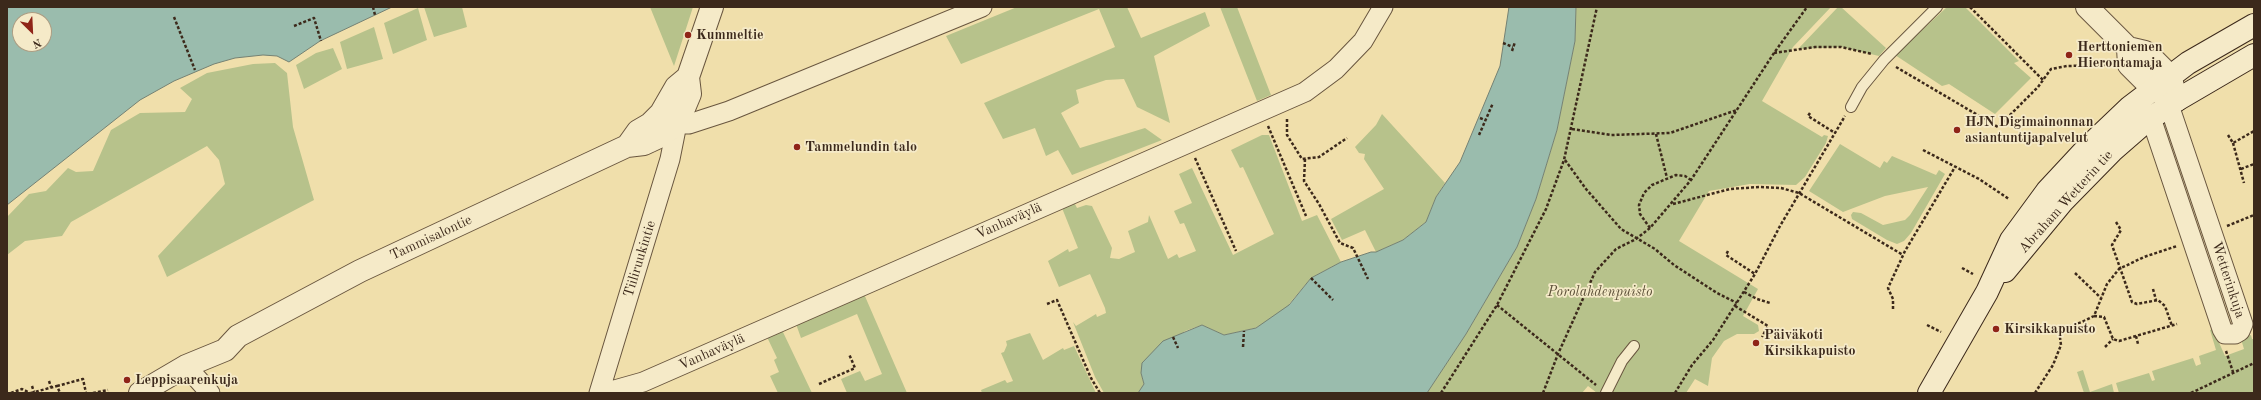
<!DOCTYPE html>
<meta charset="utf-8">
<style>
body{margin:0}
#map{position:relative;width:2261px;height:400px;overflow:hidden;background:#f0dfab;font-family:"Old Standard TT",serif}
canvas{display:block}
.frame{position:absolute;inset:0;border:8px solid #3c291b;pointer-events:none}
.north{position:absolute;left:12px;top:12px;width:40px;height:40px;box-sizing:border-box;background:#f5eac8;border:1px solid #ab9d83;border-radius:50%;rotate:156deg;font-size:11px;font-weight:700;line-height:16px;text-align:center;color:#3c291b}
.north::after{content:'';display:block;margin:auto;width:14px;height:18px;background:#8f2418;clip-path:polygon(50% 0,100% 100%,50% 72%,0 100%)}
</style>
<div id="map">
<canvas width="2261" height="400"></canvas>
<div class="frame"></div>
<div class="north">N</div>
</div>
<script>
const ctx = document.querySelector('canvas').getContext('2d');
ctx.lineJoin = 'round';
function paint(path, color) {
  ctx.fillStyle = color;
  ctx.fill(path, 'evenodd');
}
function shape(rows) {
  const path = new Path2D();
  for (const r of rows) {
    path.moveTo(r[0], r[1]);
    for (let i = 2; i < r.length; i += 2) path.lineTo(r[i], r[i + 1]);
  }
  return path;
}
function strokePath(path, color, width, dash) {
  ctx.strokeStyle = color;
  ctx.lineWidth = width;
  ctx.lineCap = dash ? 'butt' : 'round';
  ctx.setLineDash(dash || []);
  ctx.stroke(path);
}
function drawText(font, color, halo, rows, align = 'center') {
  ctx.font = font + ' "Old Standard TT",serif';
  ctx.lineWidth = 3.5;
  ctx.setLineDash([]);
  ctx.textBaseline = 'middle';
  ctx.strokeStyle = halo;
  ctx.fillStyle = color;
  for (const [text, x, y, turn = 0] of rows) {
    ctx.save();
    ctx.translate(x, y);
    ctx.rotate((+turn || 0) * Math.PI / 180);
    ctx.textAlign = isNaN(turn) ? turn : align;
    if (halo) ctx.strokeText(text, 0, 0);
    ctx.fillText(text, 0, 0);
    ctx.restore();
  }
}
const green = shape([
 [424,7,462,7,467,27,434,37],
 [650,7,693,7,674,66],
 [1017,7,1127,7,1141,38,1205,12,1210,26,1154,56,1170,123,1137,107,1124,79,1106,80,1076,90,1079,103,1061,113,1080,148,1145,128,1162,140,1072,175,1058,150,1046,156,1035,128,1003,139,984,103,1115,47,1099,9,961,64,946,36],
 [1220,7,1237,7,1271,95,1257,101],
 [1576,7,1831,7,1793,47,1762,101,1822,137,1824,135,1828,136,1826,143,1805,177,1796,185,1750,184,1709,191,1679,241,1758,289,1743,316,1758,325,1759,331,1754,334,1737,334,1724,341,1712,358,1708,386,1695,379,1686,393,1597,393,1588,386,1582,393,1427,393,1466,334,1517,247,1536,199,1557,130,1575,41],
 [1838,7,1841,7,1886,48,1879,56,1841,47,1798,49],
 [1947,7,1965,7,2019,61,2014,63,2031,78,1995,114,1949,84,1942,86,1895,55],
 [418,8,427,40,393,54,384,23],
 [374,27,383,59,347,69,340,42],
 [333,48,342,69,304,89,296,65,316,53],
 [275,63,287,73,293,127,314,200,167,277,158,256,225,184,219,160,207,146,71,222,62,236,25,241,7,255,7,217,29,194,46,191,68,168,76,172,93,171,111,130,140,113,185,112,192,99,180,88,207,73,253,64],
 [1382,114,1445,183,1436,197,1426,222,1403,240,1376,252,1365,230,1342,240,1331,219,1384,189,1364,159,1365,154,1359,153,1355,147,1376,125],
 [1262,135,1269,135,1302,221,1317,215,1341,262,1311,278,1289,304,1296,310,1255,328,1224,335,1202,325,1185,331,1141,373,1144,384,1138,393,1104,393,1095,377,1073,322,1076,326,1096,314,1097,317,1106,313,1105,308,1090,274,1059,287,1048,261,1068,249,1069,252,1078,248,1062,208,1074,202,1077,208,1086,205,1092,206,1112,248,1110,258,1119,259,1135,252,1128,231,1148,222,1149,215,1168,259,1177,254,1179,258,1196,251,1184,223,1180,224,1174,211,1192,203,1179,174,1192,168,1233,255,1274,234,1243,167,1240,168,1231,150],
 [1840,144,1880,168,1884,161,1887,163,1892,156,1936,175,1939,170,1945,174,1911,233,1904,241,1897,244,1887,240,1852,219,1851,215,1853,212,1861,213,1883,225,1905,220,1910,215,1928,187,1885,196,1843,212,1809,191],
 [864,294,907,393,847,393,841,379,860,371,865,381,882,374,857,314,801,338,796,324],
 [2213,329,2225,356,2244,349,2241,339,2251,335,2252,339,2254,339,2254,393,2119,393,2116,383,2149,373,2152,381,2155,380,2152,371,2193,358,2196,366,2201,364,2199,356,2216,350,2210,330],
 [782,330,812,393,778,393,770,376,779,372,774,360,777,358,767,337],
 [1030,333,1043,360,1063,348,1064,350,1074,346,1096,393,982,393,981,390,1005,380,1007,383,1013,381,1001,353,1004,352,1007,345,1006,341],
 [2083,370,2090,392,2112,384,2114,393,2084,393,2077,372]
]);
const water = shape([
 [7,7,392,7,320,41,289,62,277,56,263,55,235,58,214,64,174,81,140,100,7,205,7,7],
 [20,20,44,20,44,44,20,44,20,20],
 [1509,7,1576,7,1575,41,1557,130,1536,199,1517,247,1466,334,1427,393,1138,393,1144,384,1141,373,1142,363,1163,341,1202,325,1224,335,1256,328,1289,305,1311,278,1341,262,1371,252,1376,252,1403,240,1426,222,1436,197,1460,162,1500,66,1509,7]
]);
const path = shape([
 [373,7,375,15],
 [1970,7,2043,80],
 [174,17,195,70],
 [294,26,314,18,321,41],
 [1503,43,1513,47],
 [1512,51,1515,42],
 [1774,53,1815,47,1841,47,1872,54],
 [1896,67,1998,127,2038,87,2051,69,2067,66,2105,65],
 [1810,113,1808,116,1835,133],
 [1480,118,1485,120],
 [1287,119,1287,135,1302,159,1319,157,1347,138],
 [1268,126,1306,216],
 [1572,129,1611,135,1670,133,1737,110],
 [1656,134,1667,178],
 [1479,135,1493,103],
 [2228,135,2233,143,2254,131],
 [2233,143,2244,183],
 [1923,150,1979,179,2009,199],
 [1195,158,1236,251],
 [1305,159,1304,181,1319,204,1340,243,1353,248,1368,279],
 [1565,160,1586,189,1621,229,1655,249,1674,265,1717,293,1737,303],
 [2241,169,2254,164],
 [1673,204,1730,189,1759,187,1781,188,1799,193,1903,255],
 [2116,222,2121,230,2112,245,2132,302,2137,304,2158,300,2165,306,2172,326],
 [2227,226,2254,215],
 [1650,228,1640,214,1639,205,1644,193,1652,185,1676,175,1685,176,1691,180],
 [1728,251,1726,255,1755,274],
 [1962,268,1973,274],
 [2075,273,2101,298],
 [1311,278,1333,300],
 [2153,289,2156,300],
 [1744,292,1757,299,1770,303],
 [1047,304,1057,300,1091,378,1100,393],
 [1497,305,1596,385],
 [1735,306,1768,326,1762,337],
 [1893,309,1893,299,1888,288,1905,251,1955,167],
 [2094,316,2104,317,2113,339,2119,341,2177,324],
 [1927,325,1941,332],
 [2136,336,2138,344],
 [1173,337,1178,348],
 [1243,347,1244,331],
 [2105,347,2113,339],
 [2226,351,2233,372],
 [49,381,51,387],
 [819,384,855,368,849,354],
 [32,386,34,392],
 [57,386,83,379,86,393],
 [11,393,22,389,30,393],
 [31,393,57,386,60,393],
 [93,393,108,390],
 [1441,393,1497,305,1546,209,1564,160,1597,7],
 [1543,393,1558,354,1595,272,1616,249,1636,239,1650,228,1691,180,1774,53,1807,7],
 [1675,393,1692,365,1713,340,1755,274,1780,226,1845,116],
 [2035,393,2053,365,2061,345,2059,330,2082,322,2094,316,2107,284,2119,269,2144,257,2177,246],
 [2191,393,2254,363]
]);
const service = shape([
 [1851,107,1862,87,1884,60,1937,7],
 [1606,393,1622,361,1634,346]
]);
const minor = shape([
 [2151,118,2222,329,2225,334,2235,334,2240,331,2243,324,2169,105],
 [677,124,689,124,729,111,982,7],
 [186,366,210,393],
 [599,393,670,159,677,124],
 [604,393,643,382,1305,92,1336,69,1363,41,1383,7]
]);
const tertiary = shape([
 [2087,7,2128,48,2145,52,2154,60,2170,76,2177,100],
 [2128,48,2129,65,2153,89,2170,97],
 [628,145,638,131,650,124,661,113,676,87,688,77],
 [140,393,186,366,225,350,238,336,360,271,627,146,644,144,659,137,677,124,685,106,690,94,688,77,712,7]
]);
const secondary = shape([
 [2005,271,2063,201,2112,151,2143,124,2177,100,2254,55],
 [1929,393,1987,292,2011,240,2047,191,2087,148,2130,107,2188,63,2254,25]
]);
const markers = [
 [688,35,4,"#8f2418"],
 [2069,55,4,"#8f2418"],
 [1957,130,4,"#8f2418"],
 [797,147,4,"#8f2418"],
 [1996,329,4,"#8f2418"],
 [1756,343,4,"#8f2418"],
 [127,380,4,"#8f2418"]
];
const poiNames = [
 ["Kummeltie",696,35],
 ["Herttoniemen",2077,47],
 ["Hierontamaja",2077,63],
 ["HJN Digimainonnan",1965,122],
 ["asiantuntijapalvelut",1965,138],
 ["Tammelundin talo",805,147],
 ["Kirsikkapuisto",2004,329],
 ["Päiväkoti",1764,335],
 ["Kirsikkapuisto",1764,351],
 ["Leppisaarenkuja",135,380]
];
const streetNames = [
 ["Abraham Wetterin tie",2066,202,-48],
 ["Vanhaväylä",1009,221,-24],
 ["Tammisalontie",431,238,-25],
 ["Tiiliruukintie",640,259,-73],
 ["Wetterinkuja",2228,280,72],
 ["Vanhaväylä",712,352,-24]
];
const parkNames = [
 ["Porolahdenpuisto",1600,292]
];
paint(green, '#b7c28b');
paint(water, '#9abcad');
strokePath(water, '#748173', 1);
strokePath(service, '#69563f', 12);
strokePath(minor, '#69563f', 21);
strokePath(tertiary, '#69563f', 24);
strokePath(secondary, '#3c291b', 24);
strokePath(path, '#3c291b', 2.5, [3, 2]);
strokePath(service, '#f5eac8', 10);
strokePath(minor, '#f5eac8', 19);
strokePath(tertiary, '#f5eac8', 22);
strokePath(secondary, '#f5eac8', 22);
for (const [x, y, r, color] of markers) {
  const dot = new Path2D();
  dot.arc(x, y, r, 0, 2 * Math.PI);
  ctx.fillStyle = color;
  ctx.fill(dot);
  strokePath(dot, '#f5eac8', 1.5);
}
drawText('bold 14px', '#3c291b', '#f5eac8', poiNames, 'left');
drawText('14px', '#3c291b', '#f5eac8', streetNames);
drawText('italic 14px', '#5b4f37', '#f5eac8', parkNames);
</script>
